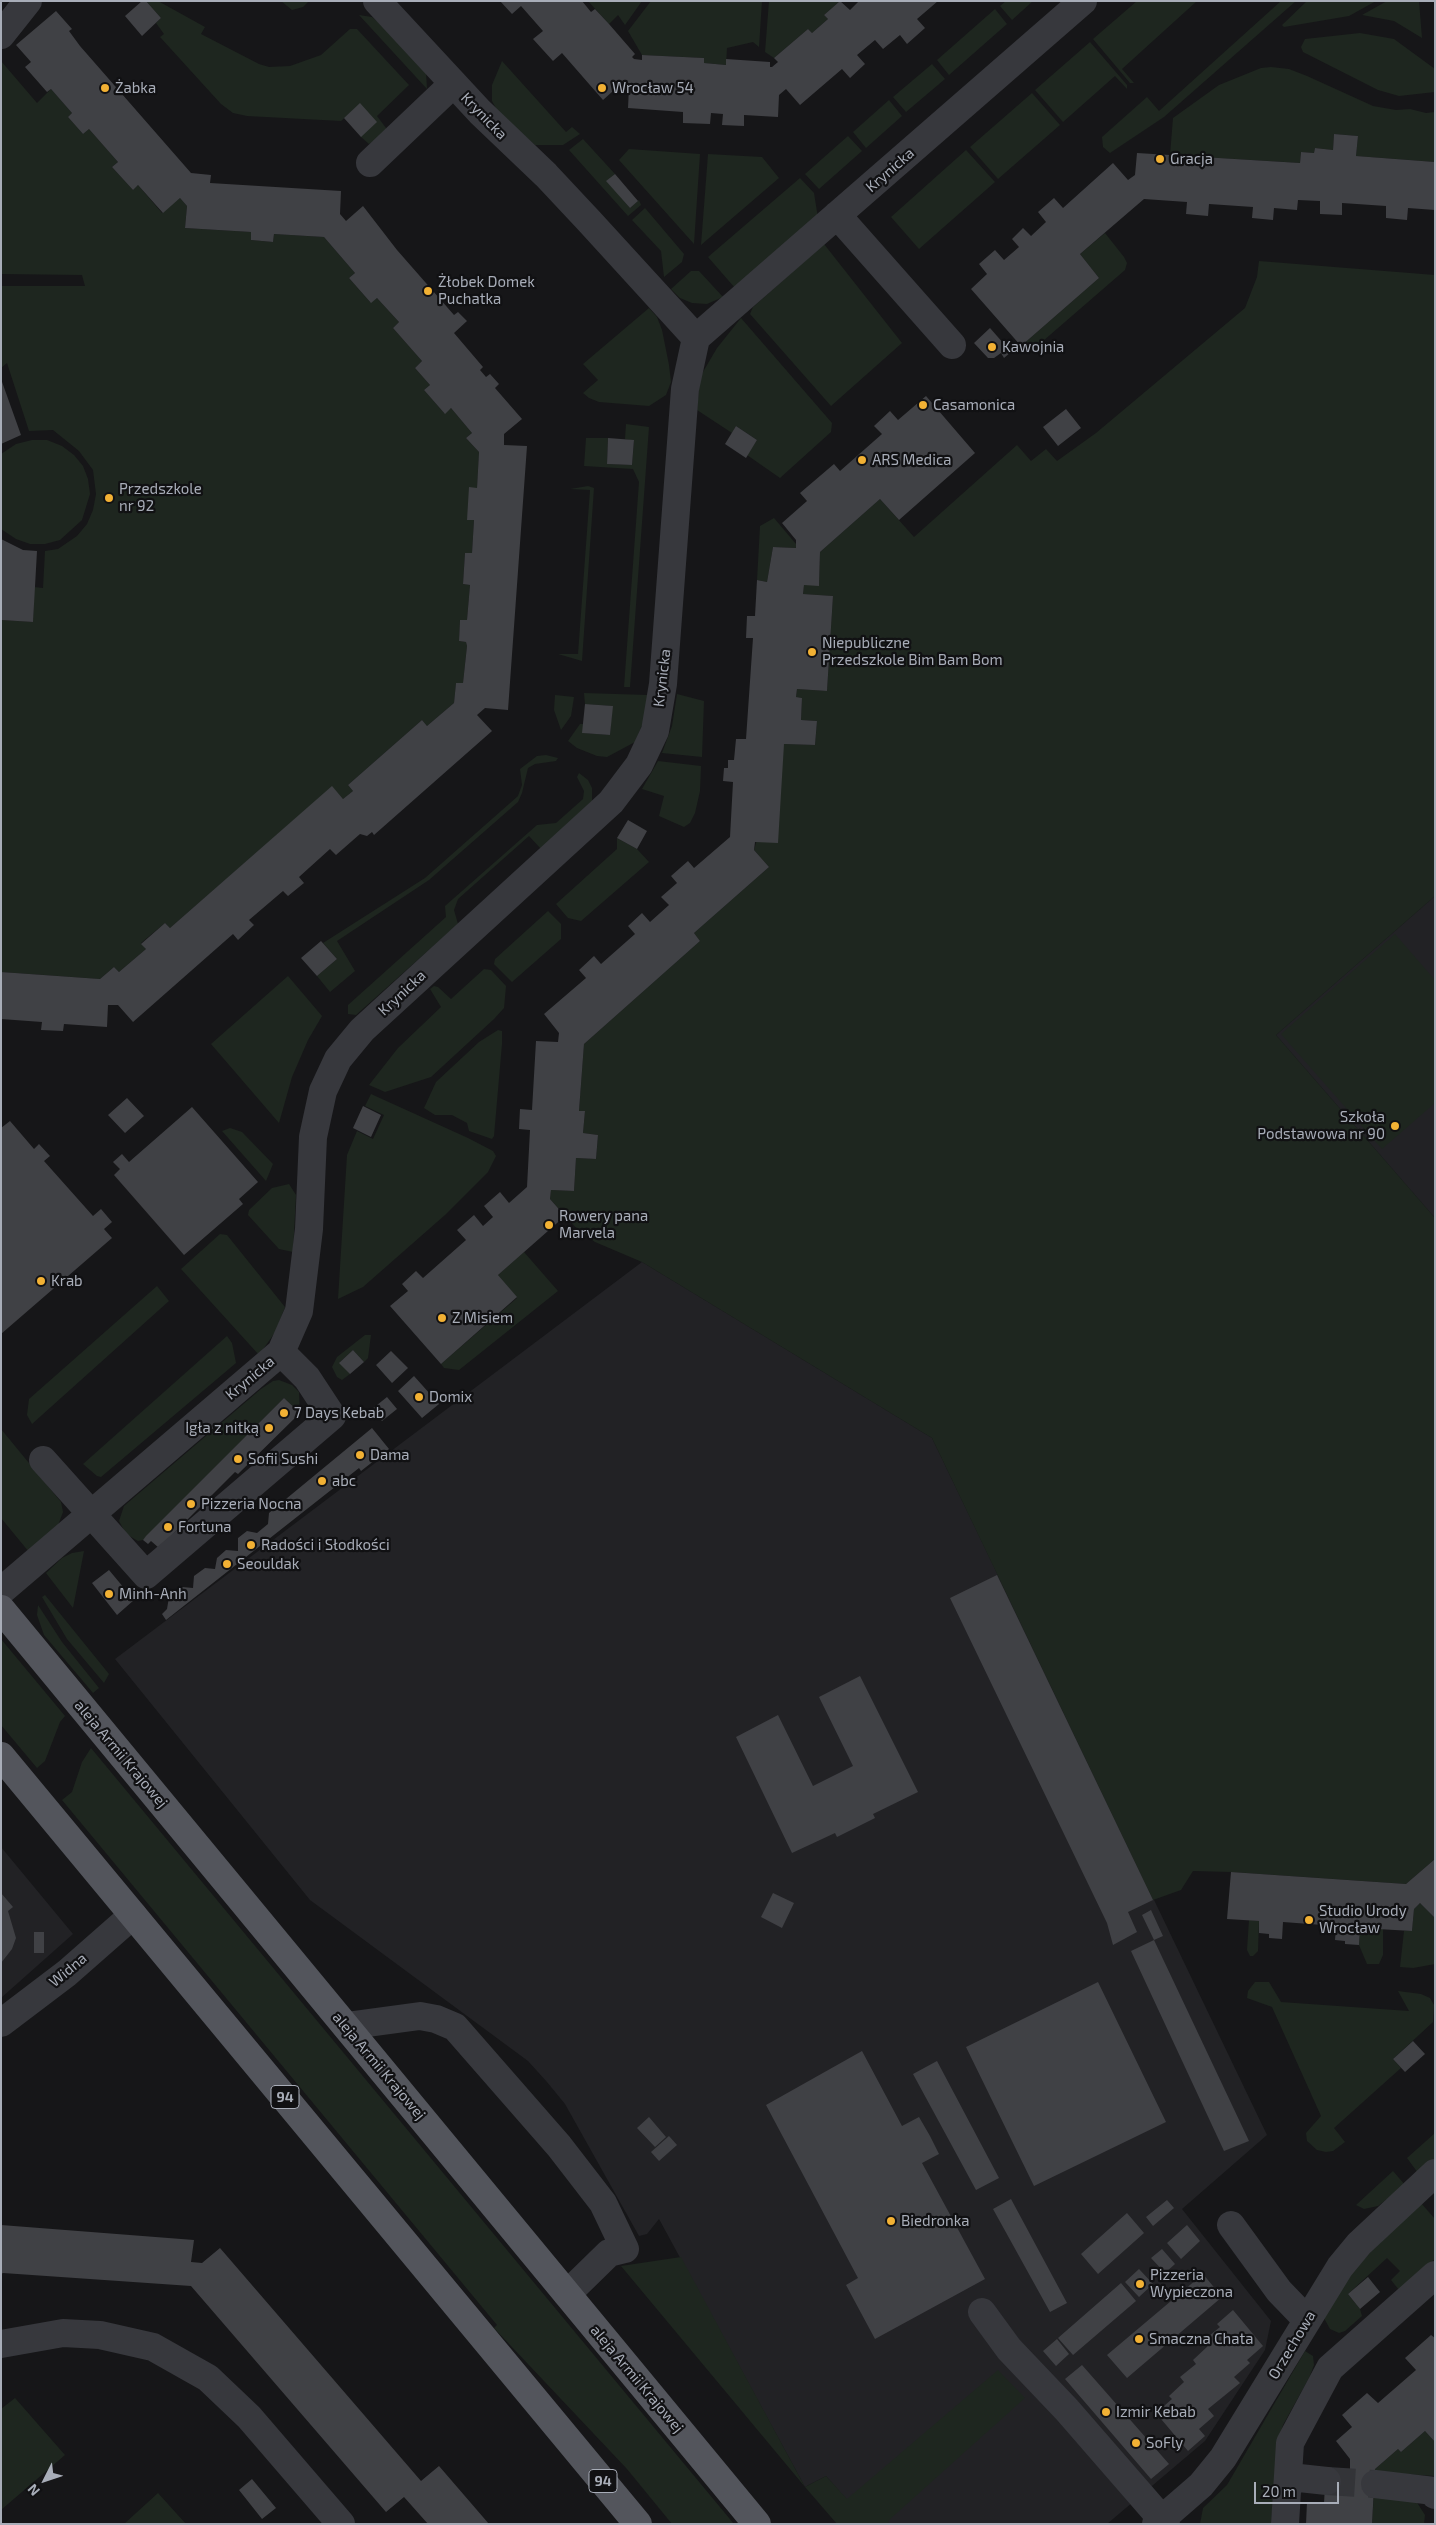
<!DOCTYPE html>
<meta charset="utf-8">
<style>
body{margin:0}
#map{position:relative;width:1436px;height:2525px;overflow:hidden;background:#161618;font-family:"Exo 2",sans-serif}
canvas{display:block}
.frame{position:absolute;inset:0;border:2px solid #a8adb8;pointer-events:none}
.north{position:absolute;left:20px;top:2455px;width:50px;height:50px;-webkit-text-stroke:4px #111113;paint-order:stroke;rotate:229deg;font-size:14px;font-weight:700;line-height:20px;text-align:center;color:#a8adb8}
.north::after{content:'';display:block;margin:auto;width:18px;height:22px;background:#a8adb8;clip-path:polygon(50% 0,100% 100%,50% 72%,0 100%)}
.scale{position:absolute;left:1254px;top:2482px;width:85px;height:22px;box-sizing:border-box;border:2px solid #a8adb8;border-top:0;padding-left:6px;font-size:15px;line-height:18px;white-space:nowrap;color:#a8adb8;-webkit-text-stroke:4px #111113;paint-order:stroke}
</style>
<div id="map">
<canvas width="1436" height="2525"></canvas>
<div class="frame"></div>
<div class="north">N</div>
<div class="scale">20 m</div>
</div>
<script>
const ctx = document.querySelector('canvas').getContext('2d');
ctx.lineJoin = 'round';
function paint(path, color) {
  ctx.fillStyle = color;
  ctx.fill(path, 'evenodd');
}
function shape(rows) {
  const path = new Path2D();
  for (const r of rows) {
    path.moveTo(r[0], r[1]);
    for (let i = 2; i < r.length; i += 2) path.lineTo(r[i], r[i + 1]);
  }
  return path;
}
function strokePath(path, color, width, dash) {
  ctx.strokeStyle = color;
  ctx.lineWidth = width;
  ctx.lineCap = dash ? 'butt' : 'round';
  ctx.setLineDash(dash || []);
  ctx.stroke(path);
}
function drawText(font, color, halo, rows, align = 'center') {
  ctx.font = font + ' "Exo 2",sans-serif';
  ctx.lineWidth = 4.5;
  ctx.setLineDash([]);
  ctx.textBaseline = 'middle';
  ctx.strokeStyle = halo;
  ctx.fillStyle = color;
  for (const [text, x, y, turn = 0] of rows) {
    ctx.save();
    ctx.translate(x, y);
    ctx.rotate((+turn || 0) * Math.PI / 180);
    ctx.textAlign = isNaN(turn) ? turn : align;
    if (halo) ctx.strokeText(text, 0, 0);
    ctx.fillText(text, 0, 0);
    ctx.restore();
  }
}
const built = shape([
 [1435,896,1435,1218,1276,1035],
 [642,1262,932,1438,1267,2135,1182,2209,1271,2321,1265,2350,1205,2441,1107,2524,868,2524,826,2476,805,2487,659,2219,647,2234,639,2236,565,2104,547,2082,528,2061,310,1900,115,1659],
 [1,1847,73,1934,1,1998]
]);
const green = shape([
 [146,1,158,1,205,27,201,34,259,64,269,67,290,66,321,55,350,29,357,29,409,85,377,116,389,132,369,144,361,137,360,104,341,121,247,116,233,113,221,104,160,37,164,34,156,23,161,18],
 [281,1,309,1,303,7,292,10],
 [588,1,642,1,625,25,618,15,609,24],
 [651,1,762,1,759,47,753,42,727,48,726,65,704,63,704,58,642,55,628,31],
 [769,1,840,1,824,15,828,19,812,33,808,29,774,58,765,52],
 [1006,1,1033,1,1012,20,1000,6],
 [1137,1,1197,1,1122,69,1134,83,1130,83,1093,39],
 [1281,1,1296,1,1164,117,1110,153,1103,147,1102,137,1147,97,1159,111],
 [1307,1,1376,1,1349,16,1284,27,1282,25],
 [1387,1,1419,1,1422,38,1394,21,1362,15],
 [995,9,1007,24,949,75,937,60],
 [359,15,372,17,378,22,426,72,427,89],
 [1360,33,1394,39,1435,69,1435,92,1399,96,1378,90,1303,52,1301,47,1305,39],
 [1090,42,1127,85,1127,89,1115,76,1063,122,1035,90],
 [1,61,37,103,51,89,72,113,68,117,83,134,89,129,118,162,112,167,133,190,138,185,162,213,180,198,187,206,185,228,251,232,251,240,273,242,274,234,324,237,355,273,349,278,370,302,377,298,399,322,393,328,422,361,415,368,430,385,424,390,444,413,451,408,472,433,466,438,479,452,477,488,467,520,474,520,472,553,465,553,463,584,470,585,467,620,460,620,459,641,466,642,467,646,463,683,456,683,454,703,427,726,422,720,348,785,353,791,343,799,332,787,170,928,165,923,141,943,146,949,119,972,114,967,100,979,1,972,1,620,33,622,34,587,43,588,45,551,58,549,77,536,87,524,93,510,96,494,93,470,79,451,53,430,29,431,7,363,1,368,1,286,85,286,82,275,1,274],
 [502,61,566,132,572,127,580,134,563,145,535,145,499,114,492,101,492,85],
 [932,64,945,79,906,112,893,97],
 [1271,67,1289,69,1307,76,1373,106,1396,110,1410,109,1426,113,1435,112,1435,162,1356,156,1358,136,1334,134,1333,150,1315,148,1314,153,1301,152,1300,163,1170,155,1173,118,1219,85,1261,68],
 [1032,93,1060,125,998,179,970,147],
 [889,100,902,116,866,148,853,132],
 [848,136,862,151,819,189,805,174],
 [583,139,615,174,607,181,630,208,639,200,641,205,628,216,569,150],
 [629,149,700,154,694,244,619,160],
 [966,150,995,182,919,249,891,217],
 [708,154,762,157,779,178,701,245],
 [800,178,814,193,818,218,735,288,708,257],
 [645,208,684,254,682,262,664,277,661,251,632,220],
 [1105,233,1124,257,1127,263,1125,270,1028,354,1021,346,1099,278,1080,254],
 [824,244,902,343,831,406,750,314,753,307],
 [1259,261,1435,275,1435,896,1276,1035,1435,1218,1435,1859,1406,1884,1231,1872,1193,1871,1181,1890,1153,1900,932,1438,642,1262,595,1242,578,1230,550,1199,551,1190,574,1191,576,1158,596,1159,598,1135,583,1133,585,1111,579,1111,584,1044,700,941,694,933,769,867,754,850,784,744,815,745,817,721,801,720,802,698,796,697,797,689,827,691,833,596,803,594,804,585,819,585,820,552,880,499,914,537,1017,445,1031,461,1046,449,1057,461,1096,433,1245,308,1257,277],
 [691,271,699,271,723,297,707,304,692,303,680,298,671,289],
 [649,308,657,317,662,330,669,365,671,382,666,395,649,406,599,402,589,398,583,393,598,380,583,364],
 [741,318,832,423,831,432,780,478,747,455,757,440,736,426,732,433,697,410,700,377,717,348],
 [626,424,649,427,630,687,624,687,639,482,633,469,584,466,586,438,608,438,607,464,632,465,634,441,625,439],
 [32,440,47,440,62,446,74,455,83,466,88,479,90,494,82,520,60,540,45,544,30,544,16,539,1,529,1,454,16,444],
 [588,486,594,488,582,661,558,654,578,654,590,490,570,489],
 [774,518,796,544,796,548,773,547,767,582,757,580,760,526],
 [584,693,648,695,643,723,635,742,607,757,597,756,577,748,568,741,580,724,583,724,583,733,610,735,612,706,585,704],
 [677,694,704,701,702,757,662,753,672,726],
 [555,695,574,697,571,716,561,730,554,710],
 [546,755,558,758,556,761,535,764,528,768,522,793,518,802,429,880,337,941,355,971,330,992,317,976,337,959,323,943,425,878,518,796,522,785,520,769,537,756],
 [658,761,701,766,700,791,695,813,690,823,684,827,659,816,664,796,642,789],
 [579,773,588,780,592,788,592,801,541,849,529,836,458,899,454,910,458,924,356,1015,348,1014,348,1005,446,917,445,906,537,825,556,823,583,799,584,791,577,777],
 [617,838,637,849,649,862,581,921,568,918,556,904,617,849],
 [548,911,561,924,561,939,512,982,494,964,495,959],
 [1395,934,1435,980,1435,1103,1382,1149,1281,1034],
 [484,969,491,970,506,986,504,1008,494,1019,431,1077,385,1092,369,1085,398,1048,441,1007,430,989,434,986,438,987,451,999],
 [288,976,322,1016,308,1040,292,1077,279,1123,211,1044],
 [498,1030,502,1031,502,1044,494,1136,492,1139,469,1131,467,1123,452,1115,435,1115,424,1108,436,1082,479,1042],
 [371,1094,468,1138,493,1151,496,1156,488,1172,445,1215,363,1287,338,1299,347,1155,357,1131,373,1139,384,1115,365,1106],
 [230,1128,242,1132,273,1164,266,1181,222,1131],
 [289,1184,296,1195,293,1252,279,1249,248,1215,249,1210,272,1188],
 [220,1234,227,1235,285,1307,276,1331,259,1355,181,1269],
 [524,1252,558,1291,459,1370,444,1368,441,1364,517,1298,498,1275],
 [157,1286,169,1301,32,1424,27,1415,29,1399],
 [365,1335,371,1335,368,1358,364,1362,353,1350,340,1362,350,1374,342,1380,337,1377,332,1367,337,1357],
 [227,1336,232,1343,236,1363,101,1477,97,1476,83,1464],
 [279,1380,292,1385,299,1392,300,1413,284,1398,143,1540,138,1541,126,1534,119,1521,124,1506,261,1389,273,1381],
 [1,1429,61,1502,63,1512,57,1528,29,1552,1,1518],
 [84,1551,73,1608,46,1573,62,1558,72,1553],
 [45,1595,109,1674,104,1683,67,1639,42,1597],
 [38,1605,62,1642,99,1688,93,1693,44,1635,37,1615],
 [1,1639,65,1716,60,1722,45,1761,37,1768,1,1725],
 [91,1748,734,2524,672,2524,627,2469,494,2328,497,2325,62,1800,72,1792,82,1762],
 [1420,1903,1435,1918,1435,1964,1413,1968,1400,1967,1404,1931,1412,1931,1414,1909],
 [1249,1920,1259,1921,1258,1951,1253,1956,1250,1956,1247,1950],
 [1360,1928,1383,1929,1383,1955,1379,1964,1367,1964,1359,1945],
 [1255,1982,1269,1982,1281,2002,1409,2011,1398,1991,1421,1994,1430,1998,1434,2005,1433,2022,1393,2059,1401,2068,1334,2128,1345,2142,1333,2151,1326,2152,1317,2150,1307,2141,1306,2133,1321,2116,1272,2007,1247,1998,1248,1991],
 [1435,2133,1435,2158,1418,2173,1407,2158],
 [1393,2171,1405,2185,1378,2206,1364,2209,1356,2205],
 [1421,2203,1435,2219,1435,2259,1399,2290,1391,2280,1400,2271,1387,2258,1348,2294,1360,2309,1362,2316,1345,2331,1339,2333,1330,2329,1324,2318,1349,2273],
 [681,2257,805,2487,826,2476,847,2499,998,2370,1025,2398,888,2521,890,2524,837,2524,805,2487,621,2266],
 [1305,2351,1313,2356,1314,2365,1309,2378,1283,2425,1277,2446,1271,2524,1200,2524,1203,2508,1227,2485],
 [15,2398,65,2455,1,2510,1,2409],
 [1425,2431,1435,2442,1435,2476,1375,2472,1375,2469,1398,2449,1401,2452],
 [1374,2492,1416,2501,1425,2515,1424,2524,1372,2524],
 [158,2493,186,2524,124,2524]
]);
const building = shape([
 [142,1,146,1,161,18,142,36,125,16],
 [500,1,582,1,591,12,595,9,609,24,635,54,632,57,634,59,642,60,642,55,704,58,704,63,726,65,726,59,770,62,770,67,772,67,778,62,774,58,808,29,812,33,828,19,824,15,840,1,850,10,859,1,938,1,917,19,925,28,907,44,900,35,883,49,875,40,857,55,865,64,850,78,842,69,800,105,786,89,779,95,778,117,744,115,744,126,722,125,723,114,711,113,710,124,683,123,683,112,628,108,629,87,622,83,603,100,562,53,553,61,533,39,543,31,521,6,512,14],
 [56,11,72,29,69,31,80,46,191,173,211,175,210,183,341,191,340,214,346,221,363,206,397,250,454,315,458,312,467,321,454,333,483,367,480,370,486,377,490,374,499,384,495,388,522,419,504,434,504,445,527,446,508,710,485,708,477,715,492,731,374,835,372,832,367,836,360,834,336,855,330,849,299,877,304,883,288,896,283,891,249,920,254,925,238,940,233,934,133,1022,118,1005,108,1005,107,1027,64,1024,63,1031,41,1030,42,1022,1,1019,1,972,100,979,114,967,119,972,146,949,141,944,165,923,170,928,332,786,343,799,353,791,348,785,422,720,427,726,454,703,456,683,463,683,467,646,466,642,459,641,460,620,467,620,470,585,463,584,465,553,472,553,474,520,467,520,469,487,477,488,479,452,466,438,472,433,451,408,445,414,424,390,430,385,415,368,422,361,393,328,399,322,377,298,371,303,349,278,355,273,324,237,274,234,273,242,251,240,251,232,185,228,187,206,180,198,163,213,138,185,133,190,112,167,118,162,89,129,83,134,68,117,72,113,51,89,47,92,25,67,31,62,16,45],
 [360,103,377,122,361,137,344,118],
 [1334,134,1358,136,1356,156,1435,162,1435,210,1408,208,1407,220,1386,218,1386,206,1342,203,1342,215,1320,214,1320,201,1298,200,1297,210,1274,208,1273,220,1252,218,1253,207,1209,204,1208,216,1186,214,1187,202,1144,199,1080,254,1099,278,1021,346,971,289,987,274,979,264,995,250,1004,260,1019,247,1012,239,1023,228,1031,236,1046,222,1038,212,1054,198,1063,208,1113,163,1128,180,1135,175,1137,153,1300,163,1301,152,1314,153,1315,148,1333,150],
 [615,174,638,201,630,208,606,181],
 [990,328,1011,352,1004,358,1001,353,994,358,988,358,974,343],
 [1,379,21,435,1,444],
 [926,396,975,453,899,520,880,499,820,552,819,586,804,585,803,594,833,596,827,691,797,689,796,697,802,698,801,720,817,721,815,745,784,744,778,843,755,842,754,850,769,867,694,933,700,941,584,1044,579,1111,585,1111,583,1133,598,1135,596,1159,576,1158,574,1191,551,1190,550,1199,565,1216,498,1275,517,1297,441,1364,390,1306,408,1291,402,1284,416,1271,423,1278,466,1240,457,1230,474,1215,483,1226,493,1217,484,1206,500,1192,509,1203,527,1187,530,1130,519,1129,520,1109,532,1110,536,1041,558,1042,559,1033,544,1014,586,978,579,970,594,956,601,964,635,934,628,926,642,913,650,922,669,905,661,897,677,883,671,876,688,861,694,868,730,837,733,782,723,781,724,768,728,768,728,760,734,760,736,739,746,739,753,638,746,638,747,616,755,616,757,580,767,582,773,547,796,548,796,540,782,523,807,501,800,493,834,464,840,471,882,434,874,426,890,411,898,420],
 [1066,409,1081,428,1058,446,1043,427],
 [736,426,757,440,746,458,725,444],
 [608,438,634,440,632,465,607,464],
 [1,539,23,550,37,551,33,622,1,620],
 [585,704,613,706,610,735,582,733],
 [628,820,647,831,637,849,617,838],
 [321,941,337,959,317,976,301,958],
 [127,1098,144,1116,125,1133,108,1115],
 [363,1106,381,1115,371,1137,353,1128],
 [192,1107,258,1182,239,1199,243,1204,184,1255,114,1175,120,1169,113,1162,122,1154,129,1162],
 [10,1121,34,1149,39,1144,50,1156,44,1161,93,1216,101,1209,112,1222,104,1229,112,1238,1,1334,1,1128],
 [353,1350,364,1362,350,1374,339,1363],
 [391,1351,408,1368,392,1383,376,1365],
 [414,1376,439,1404,422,1418,398,1391],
 [387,1397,397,1409,382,1421,372,1409],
 [284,1398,300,1413,238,1474,235,1472,159,1548,151,1541,148,1544,143,1540,146,1536],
 [372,1428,389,1449,361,1471,359,1468,166,1620,162,1614,167,1609,169,1597,182,1587,193,1588,194,1576,205,1568,215,1569,217,1558,226,1550,238,1551,238,1538,247,1531,257,1533,268,1524,269,1513],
 [109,1570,134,1600,117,1615,92,1583],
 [997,1575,1153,1900,1128,1912,1137,1932,1113,1945,1107,1923,950,1598],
 [860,1676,918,1792,873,1814,875,1818,837,1837,835,1833,792,1853,736,1737,778,1715,813,1786,853,1766,819,1697],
 [1435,1859,1435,1918,1420,1903,1414,1909,1412,1931,1360,1928,1359,1945,1345,1944,1345,1941,1335,1940,1336,1926,1283,1922,1282,1939,1269,1938,1269,1934,1259,1933,1259,1921,1227,1919,1231,1872,1406,1884],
 [1,1893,13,1907,8,1911,16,1938,12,1949,1,1963],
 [773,1893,794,1903,782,1928,761,1917],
 [1151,1910,1163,1936,1154,1940,1142,1915],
 [34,1932,44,1932,44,1953,34,1953],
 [1154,1940,1249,2141,1224,2151,1131,1951],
 [1098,1982,1166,2122,1034,2186,966,2047],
 [1413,2041,1425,2054,1405,2072,1393,2059],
 [862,2051,902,2126,919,2117,930,2136,939,2154,922,2163,985,2279,875,2339,846,2285,858,2278,766,2105],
 [937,2061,999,2178,976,2190,913,2074],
 [649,2117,666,2137,655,2147,637,2128],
 [669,2136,677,2145,659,2161,651,2152],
 [1011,2199,1067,2303,1050,2312,993,2209],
 [1167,2200,1174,2208,1153,2226,1146,2217],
 [1127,2213,1144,2233,1098,2274,1081,2254],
 [1,2225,194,2240,191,2262,202,2263,220,2248,421,2481,439,2466,489,2524,428,2524,404,2497,386,2512,191,2286,3,2273,1,2274],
 [1187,2225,1200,2241,1181,2259,1167,2243],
 [1162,2249,1175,2264,1165,2273,1151,2258],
 [1139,2269,1153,2284,1139,2297,1125,2282],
 [1203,2274,1222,2297,1127,2378,1107,2355],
 [1368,2277,1380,2292,1360,2309,1348,2294],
 [1121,2283,1136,2301,1073,2355,1058,2338],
 [1233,2310,1263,2346,1247,2360,1250,2363,1234,2377,1240,2383,1208,2409,1214,2416,1199,2429,1205,2436,1188,2451,1156,2413,1172,2399,1169,2396,1184,2382,1180,2377,1196,2364,1193,2360,1208,2346,1204,2340,1220,2327,1217,2324],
 [1431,2335,1435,2338,1435,2442,1425,2431,1401,2452,1398,2449,1375,2469,1372,2524,1306,2524,1307,2502,1324,2503,1326,2469,1350,2470,1350,2459,1336,2441,1352,2427,1342,2415,1367,2393,1378,2403,1416,2370,1405,2358],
 [1057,2339,1069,2354,1056,2366,1043,2351],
 [1082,2365,1169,2464,1151,2479,1065,2379],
 [252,2479,276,2508,262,2519,239,2490]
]);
const minorTunnel = shape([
 [1327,2481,1375,2484]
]);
const minor = shape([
 [377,1,480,112,546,175,590,222,696,338],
 [1,35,28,1],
 [370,163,453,84],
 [837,215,952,345],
 [43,1460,146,1575,332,1416,307,1378,281,1352],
 [1,1591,281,1352,299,1311,309,1229,313,1137,323,1091,338,1059,362,1030,611,802,639,765,655,731,663,684,685,389,696,338,1083,1],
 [1,2023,67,1973,133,1915],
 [346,2026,420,2016,436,2019,455,2027,559,2146,603,2203,625,2249,609,2253,567,2294],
 [1231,2225,1279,2291,1307,2320],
 [982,2312,1009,2349,1067,2410,1166,2524],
 [1,2344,63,2333,100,2335,153,2347,208,2378,249,2417,341,2524],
 [1290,2477,1327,2481],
 [1375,2484,1434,2491,1435,2495],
 [1156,2524,1201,2485,1223,2458,1340,2267,1359,2244,1435,2173],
 [1285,2524,1290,2443,1330,2368,1435,2275]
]);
const major = shape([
 [1,1609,757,2524],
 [1,1756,638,2524]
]);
const markers = [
 [105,88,5,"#f2b134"],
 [602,88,5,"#f2b134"],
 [1160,159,5,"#f2b134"],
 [428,291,5,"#f2b134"],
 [992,347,5,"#f2b134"],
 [923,405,5,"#f2b134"],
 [862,460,5,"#f2b134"],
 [109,498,5,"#f2b134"],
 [812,652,5,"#f2b134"],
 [1395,1126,5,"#f2b134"],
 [549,1225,5,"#f2b134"],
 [41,1281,5,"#f2b134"],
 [442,1318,5,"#f2b134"],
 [419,1397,5,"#f2b134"],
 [284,1413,5,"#f2b134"],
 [269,1428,5,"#f2b134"],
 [360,1455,5,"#f2b134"],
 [238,1459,5,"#f2b134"],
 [322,1481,5,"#f2b134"],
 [191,1504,5,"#f2b134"],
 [168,1527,5,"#f2b134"],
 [251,1545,5,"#f2b134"],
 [227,1564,5,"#f2b134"],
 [109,1594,5,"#f2b134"],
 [1309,1920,5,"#f2b134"],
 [891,2221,5,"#f2b134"],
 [1140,2284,5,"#f2b134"],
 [1139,2339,5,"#f2b134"],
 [1106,2412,5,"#f2b134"],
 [1136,2443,5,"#f2b134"]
];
const shields = [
 [285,2097,28],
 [603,2481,28]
];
const shieldNames = [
 ["94",285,2097],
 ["94",603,2481]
];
const poiNames = [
 ["Żabka",115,88],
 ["Wrocław 54",612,88],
 ["Gracja",1170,159],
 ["Żłobek Domek",438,282],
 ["Puchatka",438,299],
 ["Kawojnia",1002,347],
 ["Casamonica",933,405],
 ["ARS Medica",872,460],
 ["Przedszkole",119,489],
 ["nr 92",119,506],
 ["Niepubliczne",822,643],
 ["Przedszkole Bim Bam Bom",822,660],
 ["Szkoła",1385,1117,"right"],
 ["Podstawowa nr 90",1385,1134,"right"],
 ["Rowery pana",559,1216],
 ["Marvela",559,1233],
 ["Krab",51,1281],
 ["Z Misiem",452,1318],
 ["Domix",429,1397],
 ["7 Days Kebab",294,1413],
 ["Igła z nitką",259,1428,"right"],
 ["Dama",370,1455],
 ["Sofii Sushi",248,1459],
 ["abc",332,1481],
 ["Pizzeria Nocna",201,1504],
 ["Fortuna",178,1527],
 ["Radości i Słodkości",261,1545],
 ["Seouldak",237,1564],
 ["Minh-Anh",119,1594],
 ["Studio Urody",1319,1911],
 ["Wrocław",1319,1928],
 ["Biedronka",901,2221],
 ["Pizzeria",1150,2275],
 ["Wypieczona",1150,2292],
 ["Smaczna Chata",1149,2339],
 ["Izmir Kebab",1116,2412],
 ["SoFly",1146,2443]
];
const streetNames = [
 ["Krynicka",484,116,46],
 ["Krynicka",890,170,-41],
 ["Krynicka",662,678,-83],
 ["Krynicka",402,993,-43],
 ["Krynicka",250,1378,-40],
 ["aleja Armii Krajowej",121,1754,50],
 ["Widna",68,1970,-40],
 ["aleja Armii Krajowej",379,2066,50],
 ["Orzechowa",1292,2345,-59],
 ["aleja Armii Krajowej",637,2379,50]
];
paint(built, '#222225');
paint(green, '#1e261f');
paint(building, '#404145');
strokePath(minorTunnel, '#333438', 28, [28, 14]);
strokePath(minor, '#37383d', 28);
strokePath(major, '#53555c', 28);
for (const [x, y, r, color] of markers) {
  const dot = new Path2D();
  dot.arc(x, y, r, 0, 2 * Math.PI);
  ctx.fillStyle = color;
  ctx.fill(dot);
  strokePath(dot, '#111113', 2);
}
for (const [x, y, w] of shields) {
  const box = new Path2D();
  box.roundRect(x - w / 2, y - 11.5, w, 23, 4);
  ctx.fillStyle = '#111113';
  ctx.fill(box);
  strokePath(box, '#a8adb8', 1);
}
drawText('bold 14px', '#a8adb8', null, shieldNames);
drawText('15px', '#a8adb8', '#111113', poiNames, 'left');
drawText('15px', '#a8adb8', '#111113', streetNames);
</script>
